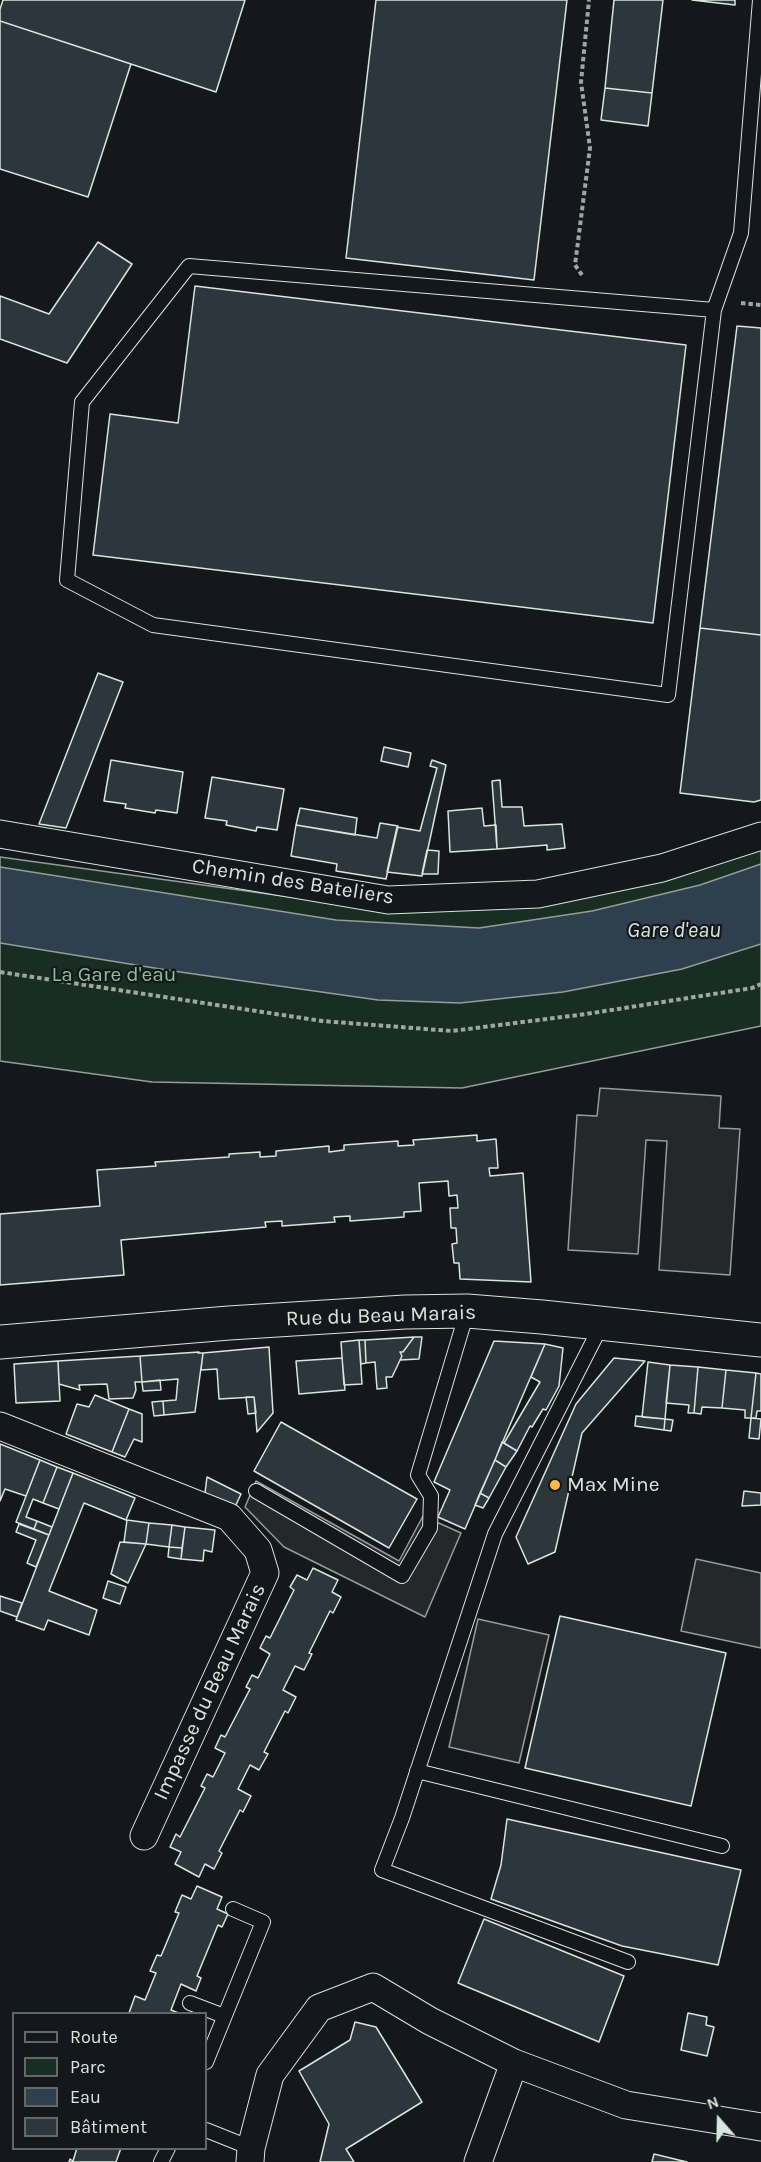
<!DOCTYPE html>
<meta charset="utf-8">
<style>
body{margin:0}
#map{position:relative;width:761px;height:2162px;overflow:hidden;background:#14181c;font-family:Karla,sans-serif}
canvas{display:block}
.legend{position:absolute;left:12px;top:2012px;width:195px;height:138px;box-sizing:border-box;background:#14181c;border:2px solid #626a69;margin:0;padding:8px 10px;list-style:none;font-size:18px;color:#d8e6dc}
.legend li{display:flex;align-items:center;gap:12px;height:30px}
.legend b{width:30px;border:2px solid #626a69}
.north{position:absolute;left:689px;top:2090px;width:60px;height:60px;-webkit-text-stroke:4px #14181c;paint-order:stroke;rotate:340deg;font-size:16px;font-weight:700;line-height:24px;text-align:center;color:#d8e6dc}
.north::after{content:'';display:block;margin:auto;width:21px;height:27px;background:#d8e6dc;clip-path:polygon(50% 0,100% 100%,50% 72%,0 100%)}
</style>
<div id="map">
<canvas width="761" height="2162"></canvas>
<ul class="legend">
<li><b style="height:8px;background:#14181c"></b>Route</li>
<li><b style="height:16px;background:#1a2d24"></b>Parc</li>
<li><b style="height:16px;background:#2f3f4d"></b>Eau</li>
<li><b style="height:16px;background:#2c363c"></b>Bâtiment</li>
</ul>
<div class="north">N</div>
</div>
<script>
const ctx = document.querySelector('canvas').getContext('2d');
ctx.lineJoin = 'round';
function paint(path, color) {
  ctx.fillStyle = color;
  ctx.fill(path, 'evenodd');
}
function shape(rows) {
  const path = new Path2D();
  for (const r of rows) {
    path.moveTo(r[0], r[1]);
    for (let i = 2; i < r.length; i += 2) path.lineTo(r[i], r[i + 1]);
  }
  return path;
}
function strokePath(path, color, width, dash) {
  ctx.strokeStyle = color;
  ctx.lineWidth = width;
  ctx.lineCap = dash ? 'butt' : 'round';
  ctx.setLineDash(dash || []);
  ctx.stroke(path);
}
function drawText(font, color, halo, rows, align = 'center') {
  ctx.font = font + ' Karla,sans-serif';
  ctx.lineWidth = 4.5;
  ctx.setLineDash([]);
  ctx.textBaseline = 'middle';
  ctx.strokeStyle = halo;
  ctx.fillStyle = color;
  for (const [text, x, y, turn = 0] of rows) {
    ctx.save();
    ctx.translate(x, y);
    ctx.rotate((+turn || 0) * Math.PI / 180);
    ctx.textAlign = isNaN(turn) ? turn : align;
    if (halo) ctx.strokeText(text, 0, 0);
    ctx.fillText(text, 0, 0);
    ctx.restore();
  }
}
const green = shape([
 [761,846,761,1026,462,1088,152,1082,0,1061,0,857,348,905,424,909,761,846]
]);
const parking = shape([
 [600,1088,721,1096,719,1128,740,1129,730,1275,659,1270,667,1141,646,1140,638,1254,568,1250,577,1115,597,1116,600,1088],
 [256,1481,399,1561,423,1516,461,1533,425,1617,284,1547,245,1507,256,1481],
 [696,1559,761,1573,761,1648,681,1631,696,1559],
 [478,1619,549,1635,519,1763,449,1747,478,1619]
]);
const water = shape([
 [761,864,761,944,682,969,563,992,460,1003,378,1000,173,971,0,943,0,867,336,920,479,928,592,911,700,885,761,864]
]);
const building = shape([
 [3,0,245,0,216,92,0,21,0,9,3,0],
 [376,0,567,0,534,280,346,258,376,0],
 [614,0,663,0,652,93,605,88,614,0],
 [692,0,735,0,735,5,692,0],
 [0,21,131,64,88,197,0,169,0,21],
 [605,88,652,93,648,126,601,120,605,88],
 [98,242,132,264,67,363,0,339,0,296,49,314,98,242],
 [195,286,686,345,653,623,93,555,110,414,178,423,195,286],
 [737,326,761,328,761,635,700,628,737,326],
 [700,628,761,635,761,800,754,802,680,793,700,628],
 [98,673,123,682,66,828,39,824,98,673],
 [384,747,411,753,408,767,381,761,384,747],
 [111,760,183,772,177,813,156,810,155,813,125,808,126,804,104,801,111,760],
 [432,760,446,765,422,876,387,872,397,827,420,831,437,768,430,766,432,760],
 [212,777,284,789,277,830,257,827,256,831,226,825,227,821,205,818,212,777],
 [500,780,502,807,522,807,524,826,562,824,565,848,547,850,547,845,497,849,492,781,500,780],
 [300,808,357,818,355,835,296,825,300,808],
 [482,808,484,826,496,825,497,849,450,852,448,811,482,808],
 [380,823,398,826,386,879,336,871,337,864,291,856,296,825,377,838,380,823],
 [427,850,439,851,438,874,422,874,427,850],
 [477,1135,477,1141,496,1139,498,1168,489,1168,490,1176,523,1173,531,1282,460,1279,459,1263,454,1263,452,1244,457,1243,456,1228,451,1228,450,1208,458,1208,457,1195,449,1196,448,1181,419,1183,421,1211,404,1212,404,1217,350,1221,350,1216,334,1217,335,1222,282,1226,282,1221,265,1222,266,1227,121,1240,124,1275,0,1285,0,1214,100,1206,97,1170,156,1166,155,1162,229,1157,229,1154,260,1152,260,1157,276,1156,276,1151,329,1146,329,1152,344,1150,344,1145,398,1141,398,1146,414,1145,413,1140,477,1135],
 [414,1337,403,1352,400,1352,402,1356,392,1377,386,1377,387,1388,377,1389,375,1362,366,1363,365,1340,414,1337],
 [414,1337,422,1337,419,1359,400,1360,402,1356,400,1352,403,1352,414,1337],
 [359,1340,365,1340,366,1363,361,1364,359,1340],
 [359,1340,362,1384,344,1385,341,1342,359,1340],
 [494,1341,545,1344,465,1529,438,1517,450,1490,434,1482,494,1341],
 [545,1344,563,1348,559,1386,546,1410,543,1409,532,1427,530,1426,517,1451,504,1443,540,1382,531,1377,545,1344],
 [269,1347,273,1413,257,1432,254,1397,219,1399,217,1369,201,1370,203,1353,269,1347],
 [199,1352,198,1353,203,1353,195,1412,164,1415,163,1401,176,1400,178,1379,142,1382,140,1356,199,1352],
 [140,1356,142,1382,135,1382,136,1390,133,1398,109,1399,107,1384,79,1385,80,1390,59,1384,58,1361,140,1356],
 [342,1358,345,1390,299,1394,296,1361,342,1358],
 [614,1358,645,1361,582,1433,555,1552,528,1564,516,1537,576,1404,614,1358],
 [58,1361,60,1401,16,1403,14,1364,58,1361],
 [648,1362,670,1365,665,1419,642,1417,648,1362],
 [670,1365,698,1367,694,1413,688,1413,689,1405,666,1403,670,1365],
 [698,1367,726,1370,722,1408,702,1407,701,1414,694,1413,698,1367],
 [726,1370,756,1373,751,1418,745,1418,745,1410,722,1408,726,1370],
 [756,1373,761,1374,761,1411,757,1411,756,1418,751,1418,756,1373],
 [160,1380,161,1390,143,1391,142,1382,160,1380],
 [95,1395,129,1409,112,1452,66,1434,77,1404,89,1407,95,1395],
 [246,1397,254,1397,256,1413,248,1414,246,1397],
 [163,1401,164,1415,154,1416,152,1402,163,1401],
 [129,1409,142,1414,142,1442,134,1439,125,1457,112,1452,129,1409],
 [636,1416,665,1419,664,1430,635,1426,636,1416],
 [751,1418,761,1419,759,1439,749,1438,751,1418],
 [665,1419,673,1420,671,1431,664,1430,665,1419],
 [281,1422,417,1499,389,1548,254,1471,281,1422],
 [502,1442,517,1451,506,1467,495,1460,502,1442],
 [0,1444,40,1460,26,1496,5,1489,0,1501,0,1444],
 [40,1460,57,1467,43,1503,33,1499,26,1517,37,1521,34,1529,16,1522,40,1460],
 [495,1460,506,1467,489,1498,480,1493,495,1460],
 [57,1467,73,1473,59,1509,43,1503,57,1467],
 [73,1473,135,1498,126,1520,84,1503,49,1591,97,1610,89,1635,48,1620,44,1630,16,1620,73,1473],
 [207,1477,241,1494,234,1509,205,1493,207,1477],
 [744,1491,761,1493,761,1505,742,1506,744,1491],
 [480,1493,489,1498,483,1508,475,1505,480,1493],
 [127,1520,149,1523,146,1544,124,1542,127,1520],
 [37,1521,52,1527,49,1535,34,1529,37,1521],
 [149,1523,172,1525,169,1547,146,1544,149,1523],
 [19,1524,49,1535,36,1567,27,1563,36,1540,16,1532,19,1524],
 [172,1525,185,1527,182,1548,169,1547,172,1525],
 [185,1527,215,1530,212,1552,204,1550,203,1561,181,1559,185,1527],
 [120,1542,146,1544,128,1583,111,1574,120,1542],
 [169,1547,182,1548,181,1559,168,1557,169,1547],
 [313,1568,338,1580,332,1592,341,1597,333,1613,330,1611,309,1653,312,1654,304,1670,295,1666,283,1690,296,1697,288,1713,285,1711,264,1752,268,1754,259,1770,250,1765,238,1789,251,1796,243,1812,240,1810,219,1851,222,1853,214,1869,205,1864,199,1877,175,1864,181,1852,170,1847,176,1834,180,1837,205,1788,201,1786,207,1774,213,1777,225,1753,215,1748,221,1735,225,1737,250,1689,246,1687,252,1675,258,1678,270,1654,260,1648,266,1636,270,1638,294,1590,290,1587,297,1575,307,1580,313,1568],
 [108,1581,126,1587,120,1604,103,1598,108,1581],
 [0,1596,22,1603,17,1617,0,1611,0,1596],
 [560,1616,726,1653,691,1806,525,1768,560,1616],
 [507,1819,741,1870,718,1965,622,1946,491,1899,501,1865,507,1819],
 [197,1886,222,1897,217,1909,228,1914,222,1927,218,1925,197,1976,201,1978,196,1991,181,1984,171,2010,181,2014,129,2013,135,1996,145,2000,156,1973,150,1971,157,1955,161,1956,179,1913,175,1912,182,1895,191,1899,197,1886],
 [484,1919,624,1976,599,2042,458,1983,484,1919],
 [688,2013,707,2017,706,2025,714,2027,707,2056,681,2050,688,2013],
 [355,2022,376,2027,422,2102,346,2149,354,2162,320,2162,329,2124,299,2071,350,2040,355,2022],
 [77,2148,121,2148,116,2162,69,2162,70,2159,73,2161,77,2148],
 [654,2154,687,2162,652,2162,654,2154]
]);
const path = shape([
 [582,275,575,265,590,148,581,82,589,0],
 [741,303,761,305],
 [0,972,322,1021,452,1031,586,1014,752,988,761,984]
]);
const lane = shape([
 [714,310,189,266,82,402,67,580,153,625,668,695,714,310,741,233,760,0],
 [602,1324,495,1534,402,1818,382,1870,628,1962],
 [256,1491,402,1576,430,1528,431,1496,418,1475,467,1312],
 [417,1771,722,1846],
 [190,2003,224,2016],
 [206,2062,263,1922,233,1909],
 [206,2130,251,2148],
 [161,2162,168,2148]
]);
const street = shape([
 [0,834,388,900,538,894,662,868,761,836],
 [0,1426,229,1517,258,1550,265,1573,144,1836],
 [250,2162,251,2148,270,2075,319,2008,373,1987,430,2021,514,2063,626,2105,761,2127],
 [478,2162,514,2063]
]);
const secondary = shape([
 [0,1342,229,1323,405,1312,467,1311,542,1317,761,1340]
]);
const markers = [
 [555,1485,6,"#ffb74d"]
];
const streetNames = [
 ["Chemin des Bateliers",293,882,9],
 ["Rue du Beau Marais",381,1316,-2],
 ["Impasse du Beau Marais",210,1692,-65]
];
const parkNames = [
 ["La Gare d'eau",114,975]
];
const poiNames = [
 ["Max Mine",567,1485]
];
const waterNames = [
 ["Gare d'eau",674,931]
];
paint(green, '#1a2d24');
strokePath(green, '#939e99', 1.5);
paint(parking, '#24282b');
strokePath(parking, '#939e99', 1.5);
paint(water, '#2f3f4d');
strokePath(water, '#939e99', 1.5);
paint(building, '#2c363c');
strokePath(building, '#d8e6dc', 1.5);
strokePath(lane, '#d8e6dc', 16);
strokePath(street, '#d8e6dc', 29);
strokePath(secondary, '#d8e6dc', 35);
strokePath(path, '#9da8a2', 4, [4.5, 3]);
strokePath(lane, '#14181c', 14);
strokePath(street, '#14181c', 27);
strokePath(secondary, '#14181c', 33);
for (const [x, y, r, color] of markers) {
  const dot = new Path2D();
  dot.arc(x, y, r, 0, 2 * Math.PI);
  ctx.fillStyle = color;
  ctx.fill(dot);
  strokePath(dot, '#14181c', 2);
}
drawText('21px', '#d8e6dc', '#14181c', streetNames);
drawText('21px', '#8ac095', '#14181c', parkNames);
drawText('21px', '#d8e6dc', '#14181c', poiNames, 'left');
drawText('italic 22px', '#d8e6dc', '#14181c', waterNames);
</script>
